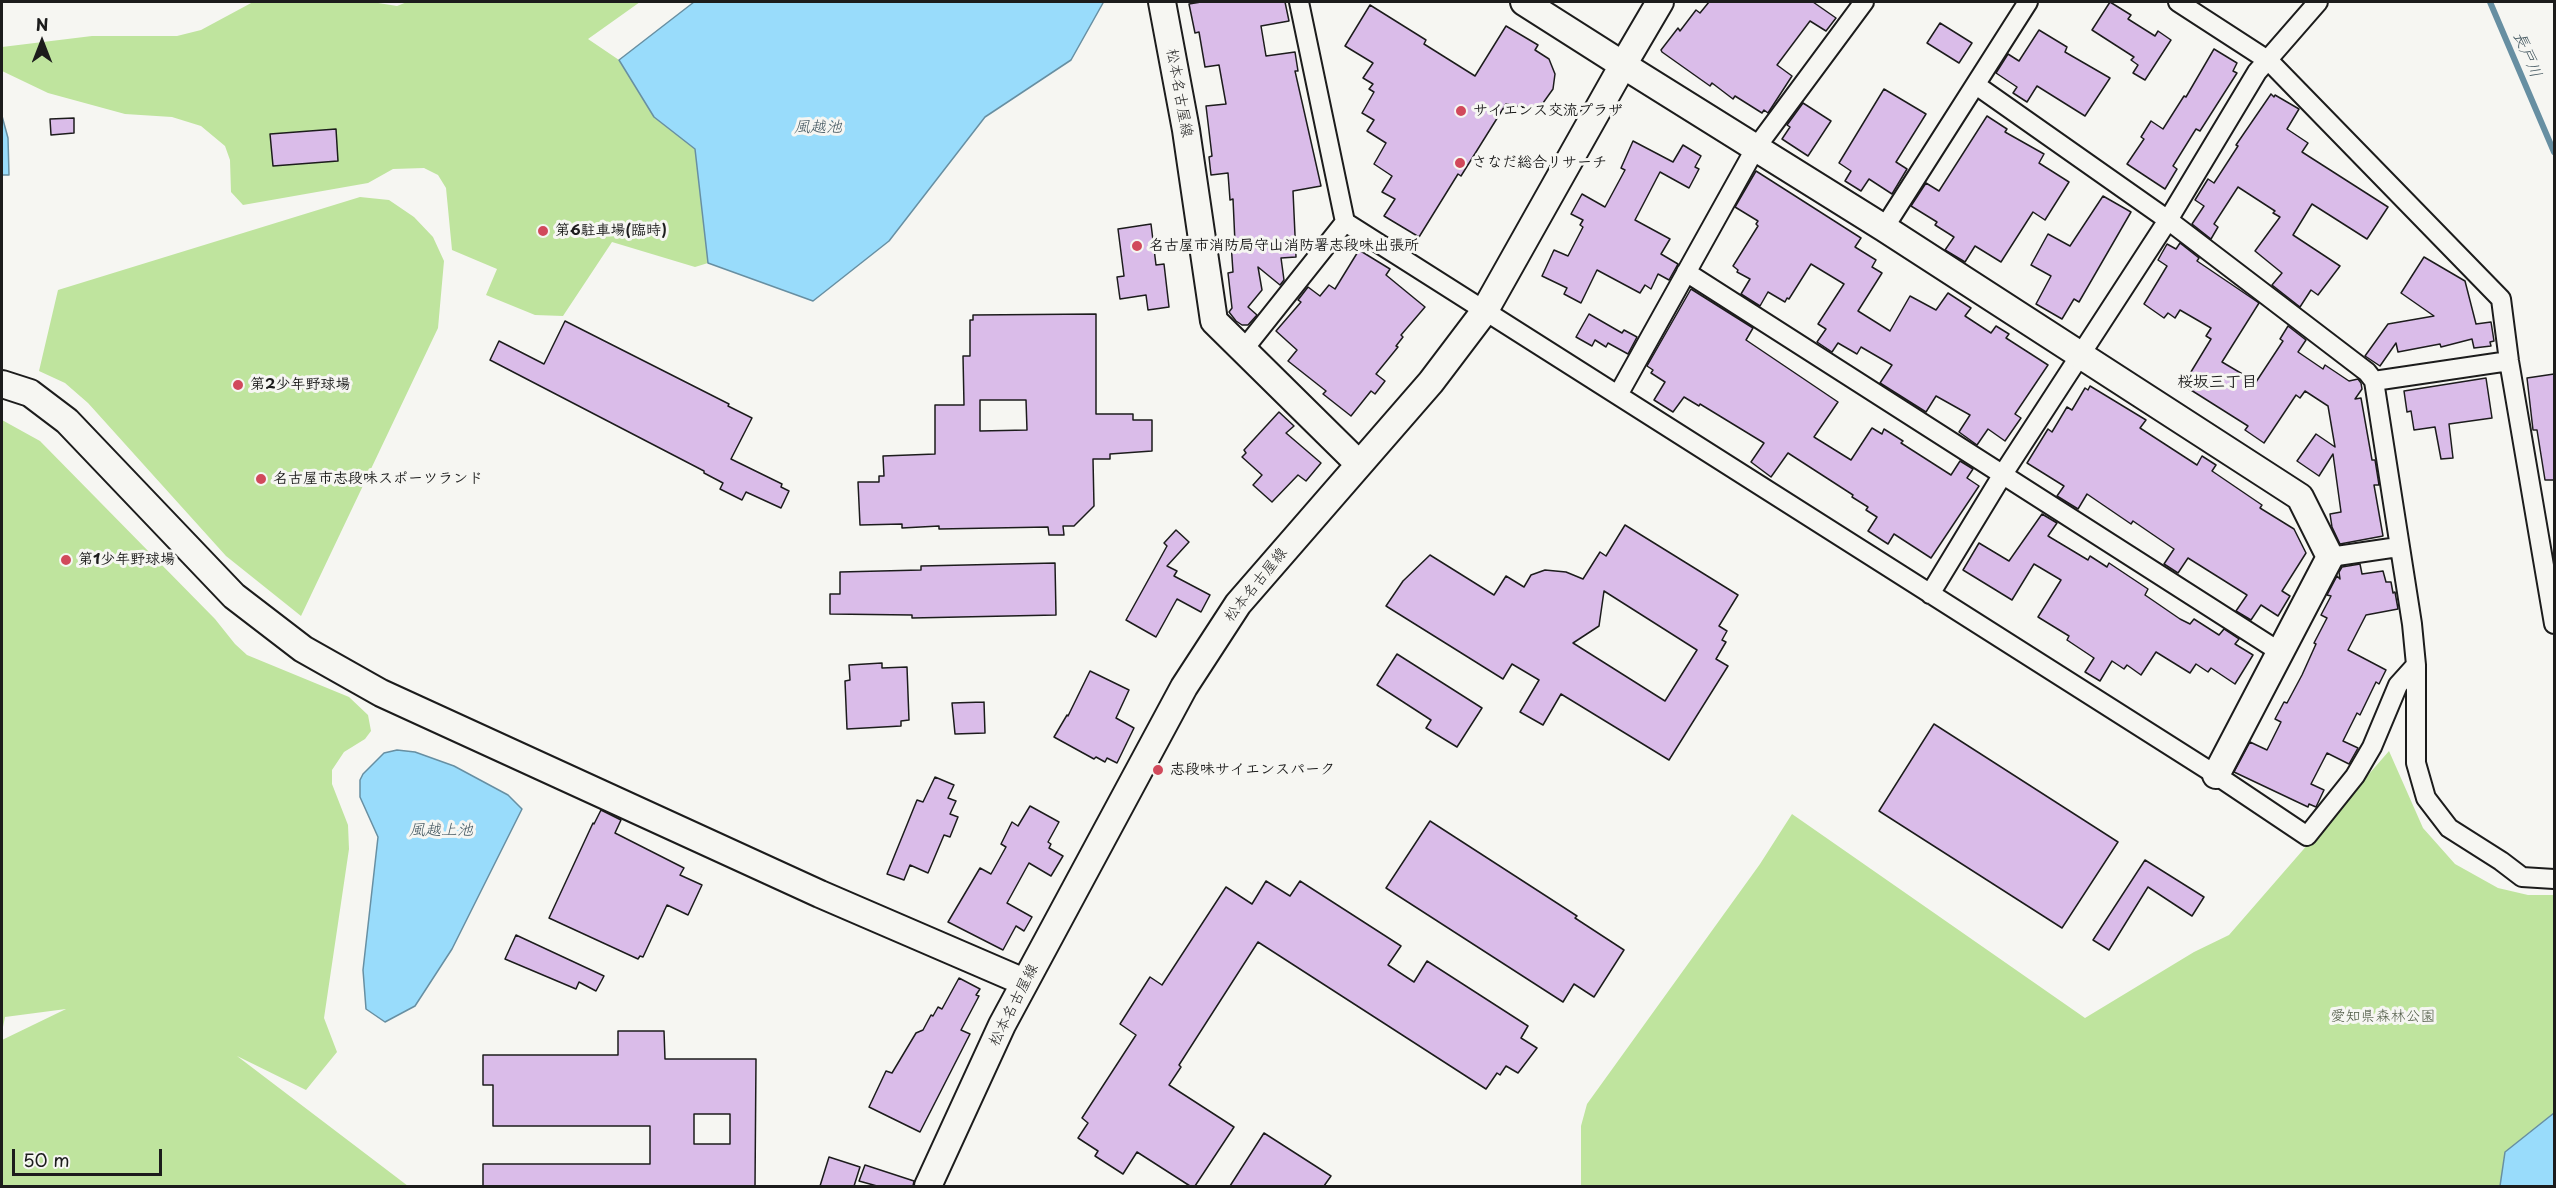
<!DOCTYPE html>
<meta charset="utf-8">
<style>
body{margin:0}
#map{position:relative;width:2556px;height:1188px;overflow:hidden;background:#f6f6f2;font-family:"Playpen Sans",sans-serif}
canvas{display:block}
.frame{position:absolute;inset:0;border:3px solid #1c1c1c;pointer-events:none}
.north{position:absolute;left:12px;top:12px;width:60px;height:60px;-webkit-text-stroke:4px #f6f6f2;paint-order:stroke;rotate:0deg;font-size:16px;font-weight:700;line-height:24px;text-align:center;color:#1c1c1c}
.north::after{content:'';display:block;margin:auto;width:21px;height:27px;background:#1c1c1c;clip-path:polygon(50% 0,100% 100%,50% 72%,0 100%)}
.scale{position:absolute;left:12px;top:1149px;width:150px;height:27px;box-sizing:border-box;border:3px solid #1c1c1c;border-top:0;padding-left:8px;font-size:18px;line-height:21px;white-space:nowrap;color:#1c1c1c;-webkit-text-stroke:4px #f6f6f2;paint-order:stroke}
</style>
<div id="map">
<canvas width="2556" height="1188"></canvas>
<div class="frame"></div>
<div class="north">N</div>
<div class="scale">50 m</div>
</div>
<script>
const ctx = document.querySelector('canvas').getContext('2d');
ctx.lineJoin = 'round';
function paint(path, color) {
  ctx.fillStyle = color;
  ctx.fill(path, 'evenodd');
}
function shape(rows) {
  const path = new Path2D();
  for (const r of rows) {
    path.moveTo(r[0], r[1]);
    for (let i = 2; i < r.length; i += 2) path.lineTo(r[i], r[i + 1]);
  }
  return path;
}
function strokePath(path, color, width, dash) {
  ctx.strokeStyle = color;
  ctx.lineWidth = width;
  ctx.lineCap = dash ? 'butt' : 'round';
  ctx.setLineDash(dash || []);
  ctx.stroke(path);
}
function drawText(font, color, halo, rows, align = 'center') {
  ctx.font = font + ' "Playpen Sans","Klee One",sans-serif';
  ctx.lineWidth = 6;
  ctx.setLineDash([]);
  ctx.textBaseline = 'middle';
  ctx.strokeStyle = halo;
  ctx.fillStyle = color;
  for (const [text, x, y, turn = 0] of rows) {
    ctx.save();
    ctx.translate(x, y);
    ctx.rotate((+turn || 0) * Math.PI / 180);
    ctx.textAlign = isNaN(turn) ? turn : align;
    if (halo) ctx.strokeText(text, 0, 0);
    ctx.fillText(text, 0, 0);
    ctx.restore();
  }
}
const green = shape([
 [253,2,372,2,397,6,407,2,640,2,588,39,619,60,654,117,695,149,708,263,695,267,612,242,563,316,535,315,486,295,497,269,452,250,446,188,438,175,424,168,393,169,368,183,243,205,231,192,230,160,225,146,201,126,172,117,125,114,48,93,2,71,2,47,92,36,177,36,201,30],
 [360,197,389,200,414,217,433,237,444,261,438,328,301,616,226,556,88,403,65,383,39,371,58,290],
 [2,420,40,441,215,619,235,644,247,655,349,697,368,715,371,731,365,739,344,752,332,770,332,784,348,825,349,849,324,1018,337,1052,306,1090,237,1056,408,1186,2,1186,2,1040,66,1009,5,1017,2,1032],
 [2389,751,2423,828,2455,864,2498,888,2528,895,2554,895,2554,1186,1581,1186,1581,1126,1587,1104,1760,864,1792,814,2085,1018,2194,952,2229,935]
]);
const water = shape([
 [694,2,1103,2,1103,3,1071,60,985,117,889,241,813,301,708,263,695,149,654,117,619,60,694,2],
 [2,116,8,138,9,175,2,175,2,116],
 [397,750,415,752,454,766,508,795,522,809,452,949,415,1006,385,1022,366,1009,363,970,378,837,360,797,360,780,363,774,384,753,397,750],
 [2554,1113,2554,1186,2500,1186,2505,1152,2554,1113]
]);
const stream = shape([
 [2490,2,2554,152]
]);
const building = shape([
 [1201,2,1285,2,1289,21,1261,26,1266,56,1295,52,1298,71,1295,71,1321,186,1293,191,1296,257,1281,258,1284,280,1280,285,1258,267,1262,290,1248,307,1257,315,1248,325,1242,325,1236,321,1229,312,1232,308,1228,273,1233,272,1231,243,1235,243,1233,199,1230,200,1228,173,1211,175,1209,157,1212,156,1206,106,1226,104,1219,65,1205,67,1199,32,1195,33,1189,4,1201,2],
 [1709,2,1813,2,1836,18,1826,31,1810,21,1777,65,1792,76,1768,113,1764,110,1762,113,1735,96,1733,99,1712,83,1710,86,1662,52,1661,50,1678,28,1680,31,1696,10,1700,13,1709,2],
 [2110,2,2131,15,2128,19,2155,36,2158,31,2171,40,2145,80,2133,73,2138,65,2131,60,2134,57,2092,30,2110,2],
 [1370,5,1426,40,1424,44,1475,76,1506,26,1538,45,1535,50,1549,59,1555,74,1553,89,1543,103,1526,108,1506,104,1461,176,1458,174,1419,237,1384,216,1395,199,1382,192,1392,176,1374,164,1386,143,1367,131,1374,120,1362,113,1374,92,1369,89,1373,84,1363,78,1373,63,1345,46,1370,5],
 [1940,23,1972,43,1959,63,1927,43,1940,23],
 [2039,30,2067,47,2065,52,2110,78,2085,116,2037,86,2027,102,2013,93,2017,87,1996,73,2008,54,2019,61,2039,30],
 [2214,49,2237,63,2233,71,2237,73,2200,131,2196,129,2173,166,2177,169,2165,189,2127,164,2144,139,2141,137,2151,121,2163,129,2184,96,2186,97,2214,49],
 [1884,89,1926,114,1896,162,1907,169,1892,194,1869,179,1861,191,1845,181,1851,171,1839,163,1884,89],
 [2271,94,2274,97,2275,95,2299,109,2287,129,2308,143,2302,152,2388,207,2367,239,2312,204,2293,235,2340,266,2318,295,2311,290,2300,307,2272,285,2282,273,2255,251,2280,217,2273,213,2275,211,2238,187,2214,224,2218,227,2211,239,2192,224,2204,206,2195,200,2208,179,2214,183,2238,146,2236,145,2271,94],
 [1803,103,1831,121,1808,156,1782,139,1790,127,1787,125,1803,103],
 [1987,116,2007,129,2005,132,2044,154,2039,163,2069,182,2045,220,2033,212,2001,262,1975,246,1965,262,1945,250,1954,237,1935,225,1937,222,1911,206,1926,183,1939,191,1987,116],
 [74,118,74,133,51,135,50,119,74,118],
 [336,129,338,161,273,166,270,134,336,129],
 [1633,141,1673,162,1683,145,1701,156,1695,167,1699,169,1689,188,1660,172,1635,220,1670,239,1661,254,1678,264,1669,280,1658,274,1651,289,1645,285,1640,293,1597,270,1581,303,1564,294,1567,288,1542,276,1554,250,1568,256,1583,227,1580,225,1583,220,1571,214,1582,194,1605,207,1625,170,1621,168,1633,141],
 [1756,171,1861,238,1855,247,1876,260,1872,267,1882,273,1858,311,1890,331,1910,296,1936,310,1948,293,1971,308,1965,316,1991,333,1996,326,2009,334,2006,338,2048,365,2015,414,2021,418,2005,441,1988,429,1977,445,1959,432,1970,415,1936,396,1926,412,1880,383,1892,365,1861,347,1857,354,1838,343,1832,352,1817,342,1826,329,1818,324,1844,284,1811,264,1789,299,1787,298,1785,302,1768,292,1760,306,1741,294,1750,279,1737,272,1738,270,1733,266,1758,226,1756,224,1758,221,1735,207,1756,171],
 [2103,196,2131,212,2079,302,2074,299,2062,319,2036,304,2051,276,2031,265,2048,234,2070,246,2103,196],
 [1151,224,1156,265,1164,264,1169,307,1148,310,1146,295,1120,299,1117,277,1124,276,1118,229,1151,224],
 [2180,243,2199,258,2197,261,2259,303,2222,362,2256,382,2283,341,2280,339,2288,326,2306,340,2298,352,2323,369,2325,365,2349,381,2358,379,2361,383,2362,389,2355,399,2361,398,2372,460,2375,460,2379,485,2374,485,2383,536,2340,544,2332,527,2330,514,2341,512,2333,454,2319,476,2297,461,2316,434,2335,447,2328,406,2305,391,2300,398,2296,395,2264,443,2245,430,2248,426,2183,385,2211,339,2206,336,2211,328,2180,310,2175,318,2168,313,2164,318,2144,304,2167,266,2158,260,2167,244,2176,249,2180,243],
 [1359,250,1390,269,1386,275,1425,307,1401,335,1403,337,1396,346,1398,347,1376,374,1385,381,1375,394,1371,391,1351,416,1323,394,1326,391,1288,361,1297,350,1276,331,1301,302,1298,300,1308,287,1320,296,1329,285,1335,289,1359,250],
 [2424,257,2465,281,2476,324,2491,322,2494,341,2490,342,2491,346,2474,348,2472,339,2441,347,2440,344,2398,352,2396,343,2380,366,2365,356,2388,324,2434,316,2401,293,2424,257],
 [1691,289,1753,328,1746,340,1838,402,1814,437,1851,460,1872,428,1882,434,1884,429,1903,441,1901,443,1951,475,1960,461,1973,469,1967,478,1979,486,1931,558,1894,534,1888,544,1868,531,1877,517,1866,510,1868,507,1852,497,1853,495,1788,453,1771,477,1751,462,1764,443,1700,404,1699,406,1684,397,1673,412,1654,400,1665,382,1651,373,1653,370,1647,366,1691,289],
 [1096,314,1096,414,1133,414,1133,420,1152,420,1152,451,1110,454,1110,459,1093,459,1094,506,1074,526,1063,526,1064,535,1049,535,1048,527,939,529,939,526,902,528,902,524,860,525,858,482,879,482,879,476,884,476,883,456,935,454,935,405,964,405,963,356,970,356,970,320,973,320,973,315,1096,314],
 [980,400,1026,400,1027,430,980,431,980,400],
 [1589,314,1622,333,1624,330,1637,337,1628,354,1608,343,1606,347,1595,340,1592,346,1576,337,1589,314],
 [565,321,729,404,728,406,752,418,731,459,782,484,781,487,789,491,781,508,746,492,742,500,720,489,723,483,704,473,704,471,490,360,499,341,544,364,565,321],
 [2554,374,2554,480,2545,480,2537,430,2533,430,2527,378,2554,374],
 [2486,378,2492,418,2449,424,2453,458,2441,459,2435,427,2414,430,2411,411,2407,412,2404,391,2486,378],
 [2090,386,2146,420,2140,428,2197,465,2202,456,2216,465,2212,471,2262,505,2260,508,2294,529,2306,553,2282,591,2290,596,2278,616,2261,605,2251,620,2236,611,2247,595,2188,558,2178,573,2164,564,2174,549,2133,521,2131,524,2087,494,2078,509,2057,496,2064,486,2027,463,2048,429,2052,432,2067,407,2072,410,2085,388,2088,390,2090,386],
 [1279,412,1294,426,1286,433,1321,463,1306,481,1298,475,1272,502,1253,485,1262,475,1242,457,1246,453,1244,450,1279,412],
 [2042,514,2057,523,2048,536,2088,560,2090,556,2107,567,2109,563,2148,589,2145,595,2180,619,2190,624,2194,619,2219,635,2224,629,2239,639,2235,644,2253,655,2235,684,2211,668,2208,672,2196,664,2190,673,2156,652,2141,675,2127,665,2124,669,2112,661,2100,681,2085,672,2094,658,2067,640,2069,636,2038,617,2061,580,2034,564,2012,600,1963,570,1979,543,2009,561,2042,514],
 [1625,525,1738,595,1719,626,1727,631,1722,640,1726,642,1716,659,1728,666,1669,760,1561,694,1543,725,1520,712,1539,680,1512,664,1503,679,1386,606,1403,581,1430,555,1494,595,1506,576,1524,587,1531,575,1545,570,1566,572,1583,579,1600,552,1606,556,1625,525],
 [1604,591,1697,650,1665,701,1573,643,1599,626,1604,591],
 [1176,530,1189,542,1167,566,1177,571,1174,576,1210,595,1201,612,1177,599,1156,637,1126,620,1167,546,1164,543,1176,530],
 [1055,563,1056,615,912,618,912,615,830,614,830,594,840,594,840,572,921,570,921,566,1055,563],
 [2360,564,2362,574,2383,571,2386,582,2391,582,2393,593,2395,592,2398,609,2366,615,2348,650,2386,670,2379,684,2376,682,2360,715,2357,713,2343,741,2358,748,2349,764,2327,753,2311,784,2324,790,2316,807,2309,804,2308,807,2234,772,2250,742,2267,750,2281,722,2275,719,2284,702,2287,703,2302,675,2316,644,2314,643,2327,618,2321,615,2331,596,2327,595,2337,576,2340,579,2339,572,2342,567,2360,564],
 [1397,654,1482,708,1457,747,1426,728,1431,720,1377,685,1397,654],
 [882,663,882,668,907,667,909,720,901,721,901,726,847,729,845,681,850,680,849,665,882,663],
 [1090,671,1129,690,1116,718,1134,728,1117,763,1107,758,1105,762,1096,757,1094,759,1054,737,1067,715,1068,716,1090,671],
 [984,702,985,733,955,734,952,703,984,702],
 [1934,724,2118,842,2062,928,1879,811,1934,724],
 [935,777,954,785,948,798,956,801,950,814,958,817,950,837,944,835,928,873,910,865,904,880,887,874,917,800,923,802,935,777],
 [1030,806,1059,822,1048,842,1051,844,1049,848,1063,856,1051,876,1029,863,1007,903,1032,917,1024,931,1016,926,1003,950,948,922,980,868,991,874,1006,847,1001,844,1012,822,1018,826,1030,806],
 [601,810,621,820,615,833,684,868,680,875,702,885,688,915,667,905,643,957,640,956,638,959,549,918,593,823,594,824,601,810],
 [1430,821,1577,916,1575,918,1624,950,1594,997,1574,984,1563,1002,1386,888,1430,821],
 [2145,860,2204,897,2192,916,2148,887,2109,950,2093,940,2145,860],
 [1266,881,1290,896,1300,881,1401,946,1388,965,1414,982,1427,961,1528,1026,1521,1038,1537,1048,1518,1073,1506,1066,1500,1075,1497,1073,1486,1089,1258,942,1179,1065,1181,1067,1169,1085,1234,1127,1195,1186,1190,1186,1137,1152,1123,1174,1095,1156,1098,1151,1078,1138,1088,1123,1082,1118,1136,1035,1120,1024,1150,977,1162,985,1226,887,1252,904,1266,881],
 [516,935,604,976,596,991,579,982,576,989,505,959,516,935],
 [959,978,980,989,976,995,979,996,961,1030,970,1034,920,1132,869,1107,886,1071,892,1073,916,1033,923,1030,931,1015,933,1016,938,1007,942,1009,959,978],
 [618,1031,664,1031,665,1059,756,1059,755,1186,483,1186,483,1164,650,1164,650,1126,493,1126,493,1085,483,1085,483,1055,618,1055,618,1031],
 [694,1114,730,1114,730,1144,694,1144,694,1114],
 [1264,1133,1331,1176,1324,1186,1230,1186,1264,1133],
 [829,1157,860,1167,854,1186,820,1186,829,1157],
 [865,1165,914,1181,913,1186,877,1186,859,1181,865,1165]
]);
const street = shape([
 [1299,2,1345,222,2216,775,2307,836,2355,776,2372,747,2398,685,2416,665],
 [2178,2,2269,61,2501,299,2509,361,2554,624],
 [1976,85,2168,220,2367,372,2374,381,2412,624,2416,665,2416,763,2426,798,2449,828,2501,861,2522,877,2554,879],
 [1884,228,2028,2],
 [1686,272,2280,652],
 [1244,349,1345,222],
 [2374,381,2509,361],
 [1618,395,1755,149,1864,2],
 [2330,557,2398,547],
 [1930,594,2003,474,2168,220,2257,72,2318,2]
]);
const secondary = shape([
 [1162,2,1186,130,1214,321,1359,464],
 [1660,2,1623,65,1884,228,2300,497,2330,557,2216,775],
 [2,384,30,393,67,421,234,596,303,649,381,693,820,894,1024,982],
 [928,1186,1002,1025,1184,687,1238,604,1431,382,1484,312,1623,65,1524,2]
]);
const markers = [
 [1461,111,6,"#d1495b"],
 [1460,163,6,"#d1495b"],
 [543,231,6,"#d1495b"],
 [1137,246,6,"#d1495b"],
 [238,385,6,"#d1495b"],
 [261,479,6,"#d1495b"],
 [66,560,6,"#d1495b"],
 [1158,770,6,"#d1495b"]
];
const streetNames = [
 ["松本名古屋線",1179,93,80],
 ["松本名古屋線",1256,585,-51],
 ["松本名古屋線",1014,1005,-63]
];
const poiNames = [
 ["サイエンス交流プラザ",1473,111],
 ["さなだ総合リサーチ",1472,163],
 ["第6駐車場(臨時)",555,231],
 ["名古屋市消防局守山消防署志段味出張所",1149,246],
 ["第2少年野球場",250,385],
 ["名古屋市志段味スポーツランド",273,479],
 ["第1少年野球場",78,560],
 ["志段味サイエンスパーク",1170,770]
];
const parkNames = [
 ["愛知県森林公園",2383,1017]
];
const waterNames = [
 ["長戸川",2527,55,67],
 ["風越池",818,128],
 ["風越上池",441,831]
];
const neighbourhoodNames = [
 ["桜坂三丁目",2217,383]
];
paint(green, '#bfe49e');
paint(water, '#99dcfb');
strokePath(water, '#678fa2', 1.5);
strokePath(stream, '#678fa2', 6);
paint(building, '#dabce9');
strokePath(building, '#1c1c1c', 1.5);
strokePath(street, '#1c1c1c', 22);
strokePath(secondary, '#1c1c1c', 30);
strokePath(street, '#f6f6f2', 18);
strokePath(secondary, '#f6f6f2', 26);
for (const [x, y, r, color] of markers) {
  const dot = new Path2D();
  dot.arc(x, y, r, 0, 2 * Math.PI);
  ctx.fillStyle = color;
  ctx.fill(dot);
  strokePath(dot, '#f6f6f2', 2);
}
drawText('15px', '#1c1c1c', '#f6f6f2', streetNames);
drawText('bold 15px', '#1c1c1c', '#f6f6f2', poiNames, 'left');
drawText('15px', '#4d5843', '#f6f6f2', parkNames);
drawText('italic 16px', '#42565f', '#f6f6f2', waterNames);
drawText('bold 16px', '#1c1c1c', '#f6f6f2', neighbourhoodNames);
</script>
